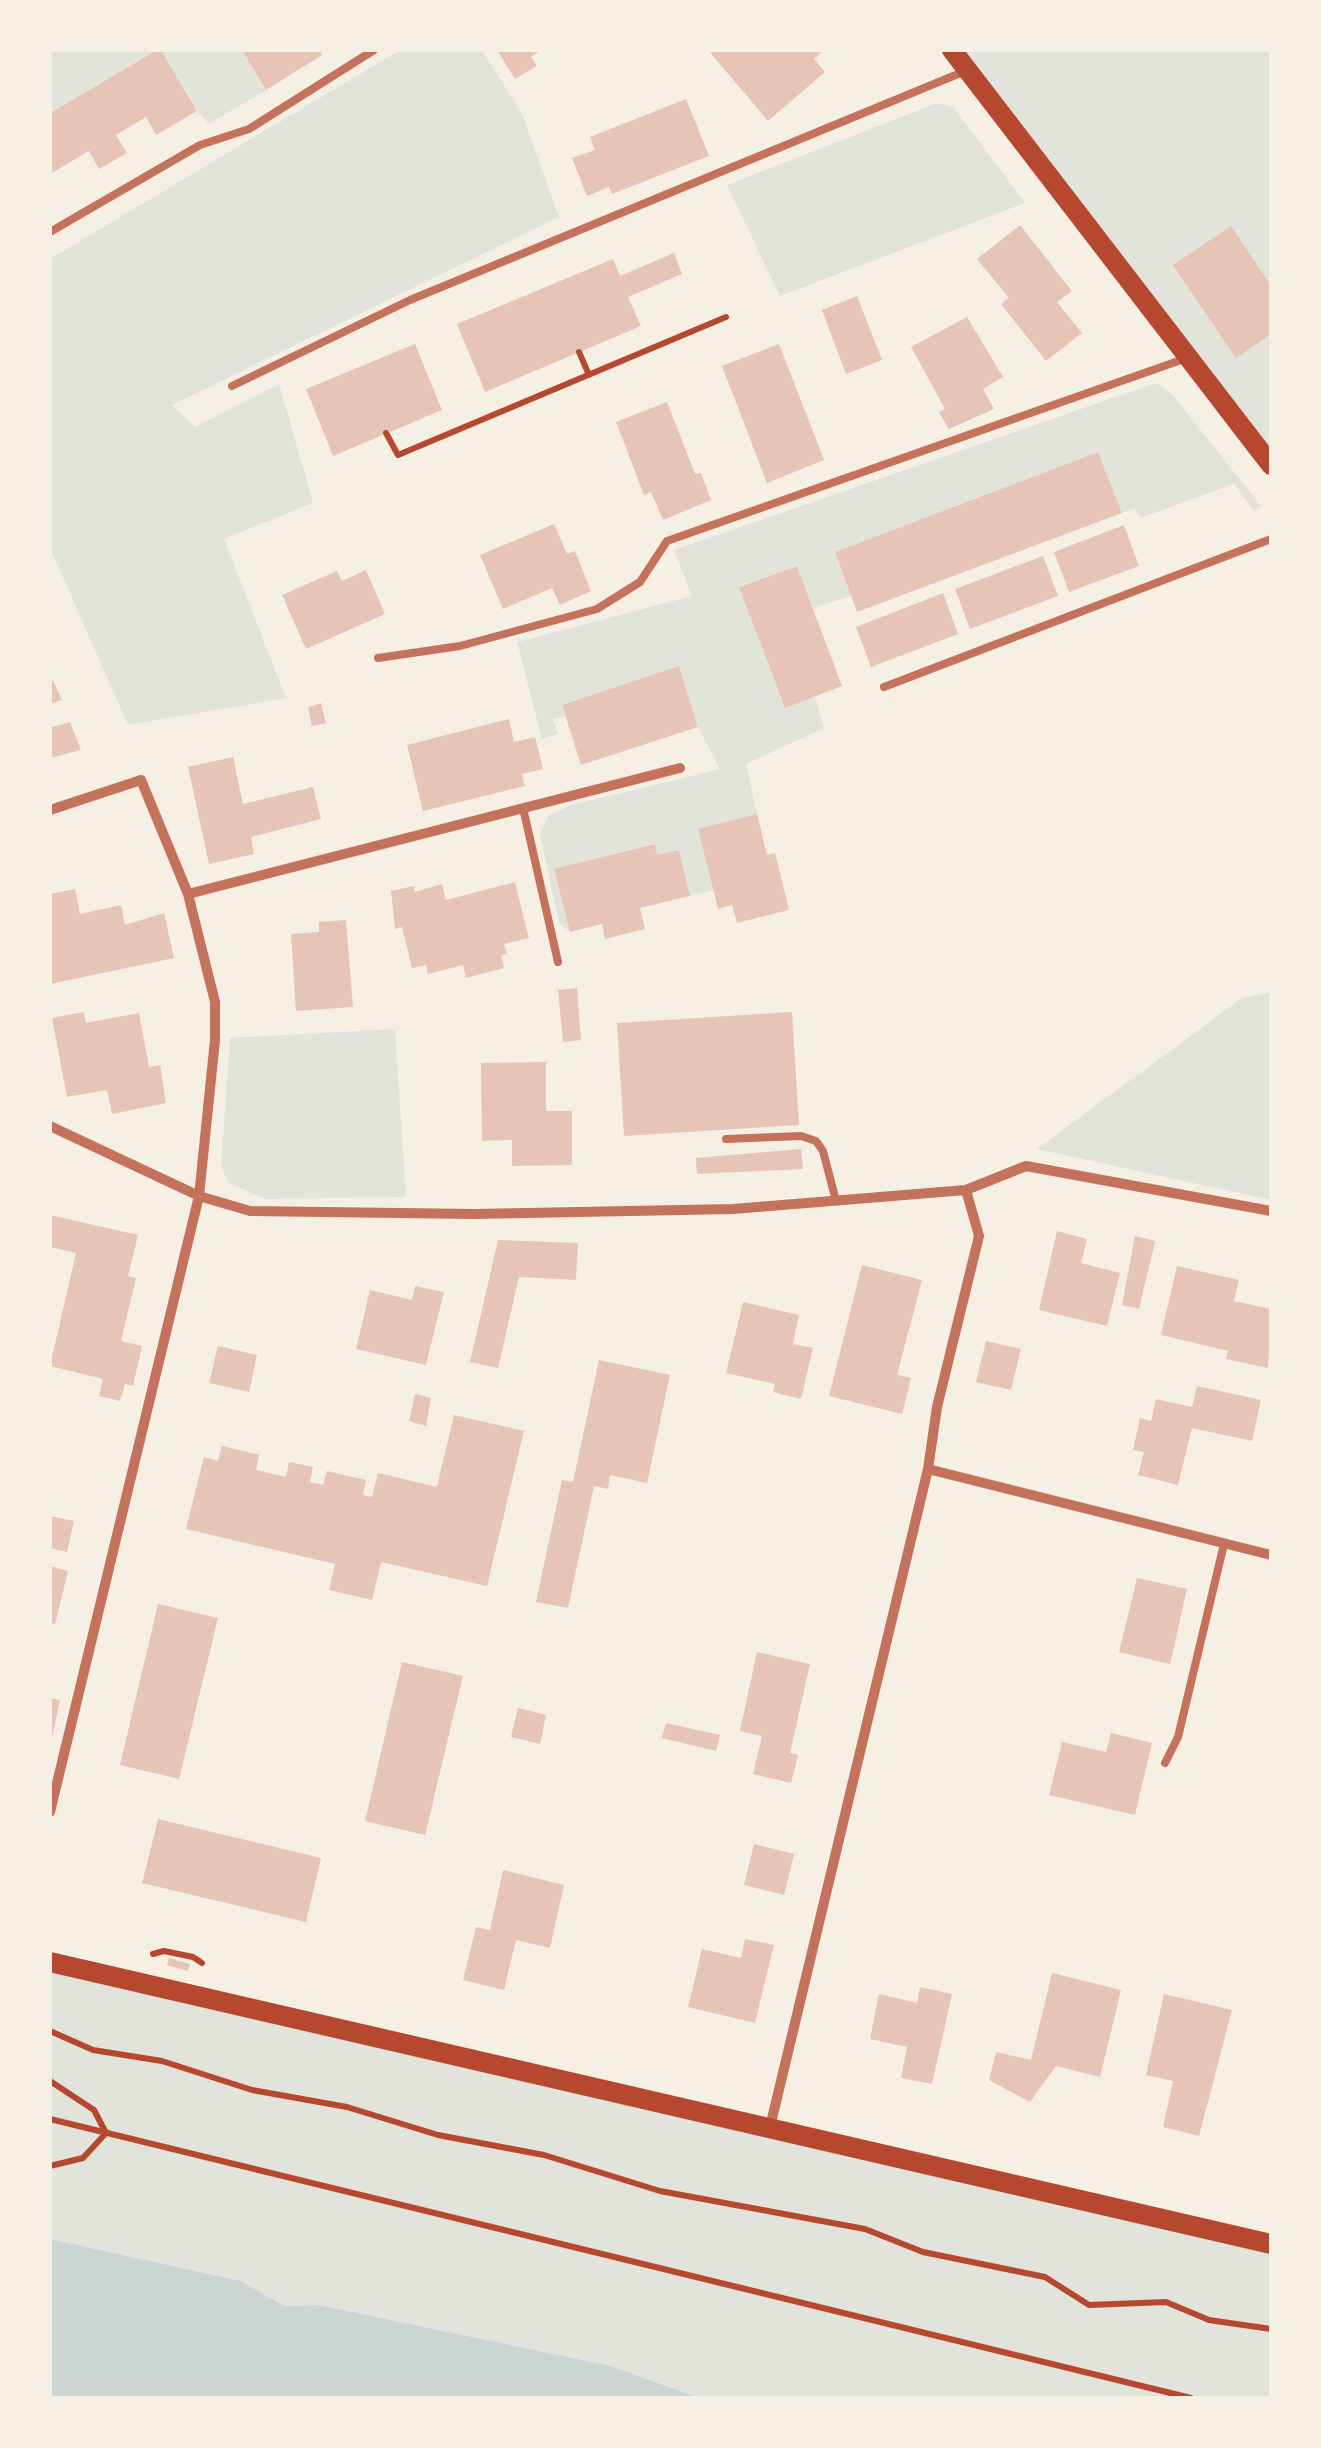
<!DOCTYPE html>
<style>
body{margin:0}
#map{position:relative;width:1321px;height:2448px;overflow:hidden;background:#f6efe4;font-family:Cabin,sans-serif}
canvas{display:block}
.frame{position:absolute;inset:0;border:52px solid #f6efe4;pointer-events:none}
</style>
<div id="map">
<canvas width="1321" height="2448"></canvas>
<div class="frame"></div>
</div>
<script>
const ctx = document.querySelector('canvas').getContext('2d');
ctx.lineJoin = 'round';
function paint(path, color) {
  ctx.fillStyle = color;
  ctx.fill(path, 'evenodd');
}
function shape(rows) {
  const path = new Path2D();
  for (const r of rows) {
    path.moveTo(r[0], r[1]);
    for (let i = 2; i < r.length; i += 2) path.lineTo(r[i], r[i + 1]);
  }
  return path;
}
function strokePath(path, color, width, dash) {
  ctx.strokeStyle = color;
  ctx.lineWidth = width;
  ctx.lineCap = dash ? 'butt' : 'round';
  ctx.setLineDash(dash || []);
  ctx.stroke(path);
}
const green = shape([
 [50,50,157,50,50,113],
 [161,50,242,50,266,90,209,124,197,110],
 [400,50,482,50,522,114,559,217,172,405,195,427,279,384,313,503,224,539,286,698,128,725,50,548,50,259],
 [952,50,1271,50,1271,476,1246,451],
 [937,103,953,107,1025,203,780,296,727,185],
 [1156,383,1172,394,1261,506,1254,511,1234,484,1140,518,1135,508,1122,513,1098,452,835,552,851,596,813,608,797,566,740,586,784,707,815,696,824,728,746,764,757,814,699,829,713,890,690,896,679,850,657,855,654,844,555,869,570,932,559,923,540,835,548,816,571,805,720,769,698,727,679,667,562,705,565,717,553,719,558,734,542,739,517,642,692,596,674,550],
 [1271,992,1271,1200,1037,1149,1242,998],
 [395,1029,406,1197,265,1199,229,1183,221,1167,230,1038],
 [50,1962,1271,2244,1271,2398,699,2398,611,2366,319,2305,284,2306,241,2281,50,2239]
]);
const water = shape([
 [50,2239,241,2281,284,2306,319,2305,611,2366,699,2398,50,2398]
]);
const building = shape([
 [157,50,161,50,197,111,156,135,146,117,116,135,127,153,99,169,89,151,50,174,50,113],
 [242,50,319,50,322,55,266,90],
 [497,50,542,50,531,57,537,66,515,79],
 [708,50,824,50,814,59,825,72,768,121],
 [686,99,709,156,612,194,609,187,587,196,572,158,595,150,590,137],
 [1020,225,1072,291,1057,302,1082,333,1046,361,1001,304,1009,298,977,259],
 [1231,226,1271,286,1271,334,1236,358,1173,265],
 [674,253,682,274,628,297,641,326,485,392,457,324,613,259,620,276],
 [857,296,882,360,846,374,822,310],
 [967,317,1003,377,983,389,994,409,949,429,939,412,945,409,911,347],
 [415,344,442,410,333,456,306,389],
 [779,344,824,460,767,483,722,366],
 [667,402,695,474,701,473,711,500,663,520,651,492,644,495,616,422],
 [1098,452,1122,513,857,612,835,552],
 [554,524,567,554,575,551,591,591,560,605,552,588,503,609,480,555],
 [1124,525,1139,566,1069,592,1054,552],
 [1043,556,1058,596,970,629,955,589],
 [797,566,842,686,785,708,739,587],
 [366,570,385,614,306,649,282,595,337,571,342,581],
 [943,593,958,634,871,667,856,627],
 [679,666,698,727,581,765,562,705],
 [50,674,62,700,50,704],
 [321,703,326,723,312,726,308,707],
 [509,719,514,742,535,737,543,769,522,774,525,786,423,811,407,745],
 [70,722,81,750,50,758,50,728],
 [233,757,243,804,313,787,321,819,251,837,254,854,209,864,188,767],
 [757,814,767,855,775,853,789,910,737,923,732,905,718,909,698,829],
 [655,844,657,855,679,850,690,896,640,908,645,929,605,939,602,924,570,932,554,869],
 [515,882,529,938,504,944,507,954,501,955,504,968,466,978,463,965,428,974,426,965,412,968,402,927,395,929,391,891,414,886,415,892,442,884,446,900],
 [75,889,80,914,121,905,125,925,164,913,174,958,50,984,50,894],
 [346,920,353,1007,296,1011,291,934,319,932,319,922],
 [577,988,581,1040,563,1042,558,990],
 [84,1012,86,1023,139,1013,149,1067,160,1065,166,1103,112,1114,107,1090,67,1097,52,1018],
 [792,1012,799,1125,624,1136,617,1023],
 [546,1062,546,1111,572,1111,572,1165,512,1166,512,1140,482,1141,481,1063],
 [801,1149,803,1169,697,1174,696,1158],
 [50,1215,138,1235,128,1276,136,1278,121,1341,142,1346,133,1386,125,1384,120,1401,99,1396,103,1379,50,1366,76,1253,50,1247],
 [1057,1231,1087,1239,1081,1263,1120,1273,1107,1326,1039,1310],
 [1135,1236,1155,1241,1139,1309,1122,1305],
 [498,1240,578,1243,576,1280,519,1277,498,1368,470,1362],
 [862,1265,922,1280,897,1375,911,1378,902,1414,829,1396],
 [1177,1266,1239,1280,1234,1301,1271,1309,1268,1368,1226,1359,1228,1351,1161,1335],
 [415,1286,444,1292,426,1365,356,1349,370,1290,412,1300],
 [743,1302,799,1315,793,1344,813,1348,801,1399,773,1392,775,1384,726,1373],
 [986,1341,1021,1349,1011,1390,976,1382],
 [218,1346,257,1355,249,1392,209,1383],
 [599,1360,670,1375,647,1483,610,1475,608,1489,594,1486,568,1608,536,1602,562,1480,573,1482],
 [1197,1386,1261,1400,1252,1441,1192,1428,1178,1485,1138,1475,1144,1452,1133,1450,1140,1418,1151,1421,1156,1399,1192,1407],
 [415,1394,431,1398,426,1426,409,1421],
 [454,1415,524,1431,487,1586,381,1562,372,1600,329,1590,335,1564,186,1529,204,1457,218,1461,222,1446,259,1455,256,1470,286,1477,289,1462,313,1467,310,1482,323,1485,327,1471,366,1480,363,1495,372,1497,378,1473,437,1487],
 [50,1516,74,1521,67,1552,50,1548],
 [50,1566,68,1571,55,1624,50,1623],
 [1137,1578,1187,1589,1170,1664,1119,1652],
 [158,1604,218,1618,179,1779,120,1765],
 [757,1652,810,1664,790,1753,798,1755,791,1783,753,1774,762,1736,740,1731],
 [402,1662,463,1676,425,1835,365,1821],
 [50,1698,60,1700,52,1738,50,1738],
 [518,1708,546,1715,540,1744,511,1737],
 [666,1723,720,1735,716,1751,662,1738],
 [1111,1733,1152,1743,1135,1815,1049,1795,1062,1742,1106,1752],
 [158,1819,321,1858,306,1922,142,1883],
 [754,1844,794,1854,784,1895,744,1885],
 [503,1870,564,1885,550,1948,516,1940,504,1990,463,1980,476,1927,490,1930],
 [745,1939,774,1945,755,2023,688,2007,702,1949,741,1958],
 [169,1958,190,1964,188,1971,167,1965],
 [1052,1973,1121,1990,1100,2077,1056,2066,1030,2102,989,2080,996,2052,1031,2060],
 [920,1987,952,1994,932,2084,901,2078,907,2047,870,2039,879,1994,917,2003],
 [1164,1994,1232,2010,1199,2136,1163,2127,1173,2081,1146,2075]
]);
const path = shape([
 [579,352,589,375],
 [386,433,398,455,726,317],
 [153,1954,164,1951,193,1957,202,1963],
 [50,2031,93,2050,162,2061,252,2090,347,2107,438,2135,544,2155,660,2191,865,2229,923,2252,1045,2277,1089,2305,1166,2302,1209,2320,1271,2329],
 [50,2081,94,2110,106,2133,83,2158,50,2166],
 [50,2119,1191,2398]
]);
const service = shape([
 [50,232,200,145,249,129,374,50],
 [232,386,410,300,963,72],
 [378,658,460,646,597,609,640,582,667,541,1184,359],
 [884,687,1271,539],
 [523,808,558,962],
 [726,1139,801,1136,816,1141,823,1151,836,1201],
 [1165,1763,1178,1737,1224,1544]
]);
const minor = shape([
 [50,810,141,780,188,894,215,1002,215,1040,199,1196,50,1812],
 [188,894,680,768],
 [50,1126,199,1196,250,1211,474,1214,733,1209,966,1190,1026,1166,1271,1211],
 [928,1469,1271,1555],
 [770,2127,928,1469,937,1407,979,1236,966,1190]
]);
const secondary = shape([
 [952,50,1271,465],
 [50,1962,1271,2244]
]);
paint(green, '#e2e4dc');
paint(water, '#c9d6d2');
paint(building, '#e6c5b7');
strokePath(path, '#b5482f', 6);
strokePath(service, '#c5725c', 8);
strokePath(minor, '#c5725c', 10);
strokePath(secondary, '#b5482f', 20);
</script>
